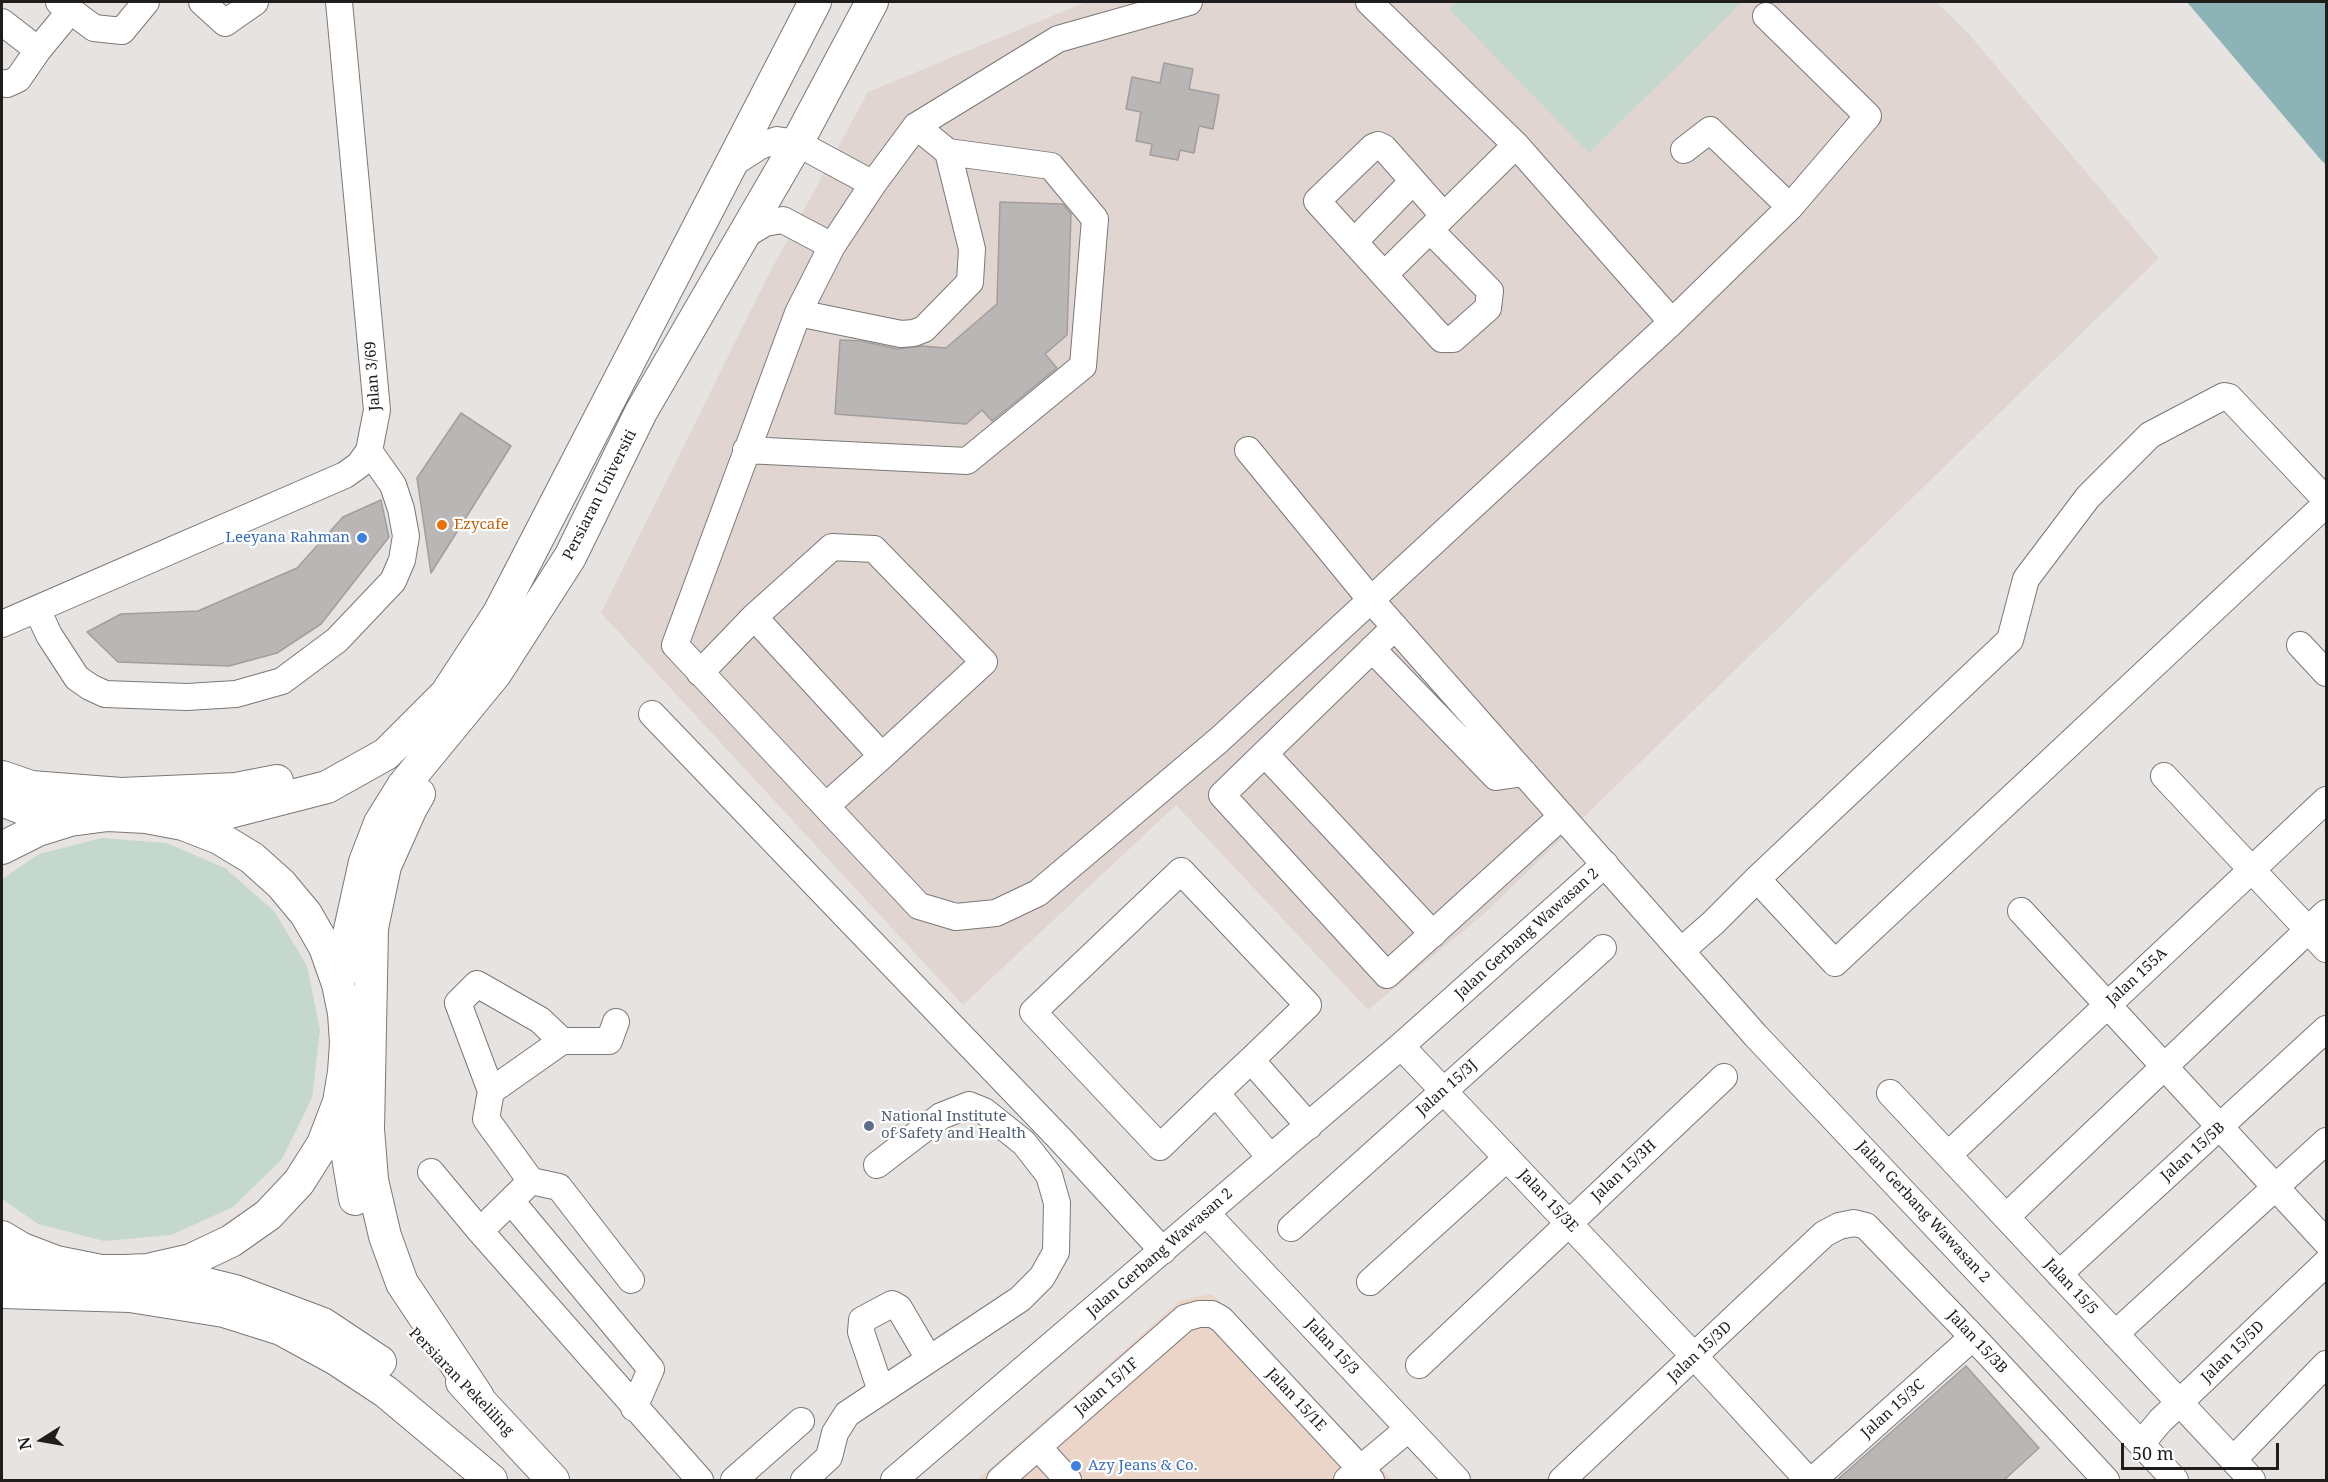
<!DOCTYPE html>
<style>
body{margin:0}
#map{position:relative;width:2328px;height:1482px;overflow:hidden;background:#e6e3e1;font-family:"Noto Serif",serif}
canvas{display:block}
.frame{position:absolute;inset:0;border:3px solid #1f1e1d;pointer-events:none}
.north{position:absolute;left:12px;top:1410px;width:60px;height:60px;-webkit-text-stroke:4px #fff;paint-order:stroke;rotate:259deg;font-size:16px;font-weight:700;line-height:24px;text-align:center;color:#1f1e1d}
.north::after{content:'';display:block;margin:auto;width:21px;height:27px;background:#1f1e1d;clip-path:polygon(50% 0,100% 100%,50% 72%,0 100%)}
.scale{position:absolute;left:2121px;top:1443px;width:158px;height:27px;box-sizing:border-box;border:3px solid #1f1e1d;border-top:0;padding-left:8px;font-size:18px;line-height:21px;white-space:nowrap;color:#1f1e1d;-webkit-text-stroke:4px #fff;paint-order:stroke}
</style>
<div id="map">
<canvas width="2328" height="1482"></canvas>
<div class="frame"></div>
<div class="north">N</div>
<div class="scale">50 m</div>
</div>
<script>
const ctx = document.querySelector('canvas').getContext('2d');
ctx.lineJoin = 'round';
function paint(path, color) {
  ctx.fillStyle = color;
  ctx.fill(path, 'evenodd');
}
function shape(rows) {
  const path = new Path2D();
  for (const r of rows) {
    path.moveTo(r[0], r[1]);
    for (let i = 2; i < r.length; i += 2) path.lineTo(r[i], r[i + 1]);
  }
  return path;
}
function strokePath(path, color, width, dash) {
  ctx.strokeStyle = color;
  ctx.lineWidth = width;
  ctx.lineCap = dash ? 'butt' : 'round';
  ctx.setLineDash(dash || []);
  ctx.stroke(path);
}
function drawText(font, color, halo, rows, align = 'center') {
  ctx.font = font + ' "Noto Serif",serif';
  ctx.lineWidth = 4.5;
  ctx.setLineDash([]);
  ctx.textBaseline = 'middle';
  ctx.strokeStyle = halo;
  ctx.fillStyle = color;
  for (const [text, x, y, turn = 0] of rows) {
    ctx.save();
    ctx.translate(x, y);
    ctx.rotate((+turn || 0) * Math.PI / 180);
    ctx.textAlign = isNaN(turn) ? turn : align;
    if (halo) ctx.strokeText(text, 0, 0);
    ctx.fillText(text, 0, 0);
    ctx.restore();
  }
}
const commercial = shape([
 [1212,1294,1392,1480,977,1480,1181,1300]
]);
const built = shape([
 [1086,2,1936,2,1967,32,2159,258,1485,913,1368,1010,1176,805,963,1005,601,613,770,272,868,92]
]);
const green = shape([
 [1457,2,1742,2,1589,153,1449,9],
 [102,838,166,843,225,868,274,911,307,966,320,1030,312,1098,282,1159,233,1207,171,1235,104,1241,38,1224,2,1199,2,879,39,854]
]);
const water = shape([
 [2187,2,2326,2,2326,165,2321,160]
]);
const building = shape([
 [1164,63,1193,69,1189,89,1219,95,1213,129,1199,126,1194,153,1180,150,1178,160,1150,155,1152,144,1136,141,1141,112,1126,109,1132,77,1160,83,1164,63],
 [1000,202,1063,204,1071,214,1067,335,1045,354,1057,368,992,421,982,410,966,424,835,414,840,340,861,341,898,349,922,346,946,348,997,304,1000,202],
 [461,413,511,446,431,573,417,478,461,413],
 [381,500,389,537,321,624,277,653,229,666,118,662,87,632,121,614,198,611,297,568,343,517,381,500],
 [1966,1366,2039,1448,2004,1480,1837,1480,1966,1366]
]);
const minor = shape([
 [59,2,94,28,122,31,146,2],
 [202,2,225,23,255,2],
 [1189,2,1058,39,916,126,873,184,832,246,798,313,675,645,919,906,956,917,996,913,1038,893,1219,740,1672,322,1790,207,1868,116,1766,16],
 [1369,2,1516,145,1672,322],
 [2,22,38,50],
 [2,83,7,84,18,79,38,50,71,10],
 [1684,150,1710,130,1790,207],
 [729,166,760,146,777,140,797,143,873,184],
 [1430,230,1490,291,1488,308,1453,339,1442,339,1317,201,1373,147,1378,145,1384,148,1444,216],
 [742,237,765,223,783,220,832,246],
 [1354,242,1413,181],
 [1384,275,1516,145],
 [798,313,901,334,914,333,924,329,970,282,972,249,948,152,916,126],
 [746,450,967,461,1083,366,1095,219,1051,166,948,152],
 [1248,450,1371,600,1756,1036,2175,1480],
 [37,609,49,635,77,678,90,687,105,694,187,697,236,694,282,681,337,640,393,581,402,560,406,536,401,509,393,485,369,451],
 [2,624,345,475,359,465,369,451,377,410,339,2],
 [1395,627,1222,795,1387,975,1562,816],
 [2300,645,2326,673],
 [1372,649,1496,777,1524,773],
 [700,673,754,617],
 [652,714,1061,1140,1163,1251],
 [1265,754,1433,934],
 [2164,776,2326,949],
 [826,806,882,756,984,662,874,549,832,547,754,617,882,756],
 [2021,911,2326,1242],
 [1681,951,1713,923,1757,879,2010,640,2026,579,2088,497,2150,435,2224,396,2229,397,2326,500,2326,504,1835,963,1757,879],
 [1401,1046,1695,1357,1808,1480],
 [491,1091,458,1003,477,984,540,1020,562,1041,609,1041,616,1022],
 [1216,1093,1251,1060],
 [1890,1093,2252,1480],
 [1948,1155,2326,800],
 [1270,1157,1216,1093,1160,1147,1033,1012,1181,871,1308,1005,1251,1060,1309,1126],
 [431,1172,480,1231,700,1480],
 [531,1181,559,1187,631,1280],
 [511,1201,651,1369,634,1408],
 [1207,1214,1457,1480],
 [2006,1217,2326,913],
 [1291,1228,1603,948],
 [480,1231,531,1181,486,1119,491,1091,562,1041],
 [2059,1274,2326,1029],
 [1370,1282,1507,1158],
 [2115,1334,2326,1141],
 [1419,1365,1724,1077],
 [881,1391,861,1332,862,1320,892,1304,899,1308,929,1359],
 [2142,1443,2160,1421,2326,1263],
 [1038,1447,1068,1480],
 [2233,1460,2326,1364],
 [734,1480,801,1421],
 [804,1480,829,1457,835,1433,847,1414,1020,1299,1042,1277,1056,1252,1057,1203,1049,1175,1024,1143,984,1111,969,1105,941,1116,877,1165],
 [894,1480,1401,1046,1605,864],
 [1000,1480,1185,1318,1199,1314,1212,1314,1221,1319,1371,1480],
 [1347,1480,1408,1429],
 [1562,1480,1824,1234,1839,1226,1854,1223,1866,1226,1973,1337,2106,1480],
 [1813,1480,1973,1337]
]);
const major = shape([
 [2,777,31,787,121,794,236,789,277,781],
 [419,794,411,808,385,866,372,928,368,1129,372,1180,385,1236,402,1283,478,1397],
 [2,800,32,812,70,820],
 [183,824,327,787,386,754,446,694,499,613,815,2],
 [2,848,38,830,70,820,108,815,146,817,183,824,219,838,252,858,281,884,306,914,325,947,338,984,344,1013,346,1043,344,1072,339,1102,323,1144,299,1182,268,1215,231,1241,191,1260,147,1270,124,1271,101,1271,56,1262,22,1249,2,1237],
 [338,984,365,862,380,823,403,786,495,674,570,557,641,412,797,143,872,2],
 [339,1103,355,1199],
 [2,1266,50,1263],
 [153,1271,235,1291,323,1324,380,1362],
 [2,1292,130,1296,224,1311,281,1329,336,1359,386,1392,491,1480],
 [462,1382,553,1480]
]);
const markers = [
 [442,525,6,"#e8710a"],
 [362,538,6,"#3f7fe0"],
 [869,1126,6,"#5c6f8a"],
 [1076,1466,6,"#3f7fe0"]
];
const streetNames = [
 ["Jalan 3/69",373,376,-94],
 ["Persiaran Universiti",600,495,-63],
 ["Jalan Gerbang Wawasan 2",1527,934,-42],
 ["Jalan 155A",2137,977,-43],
 ["Jalan 15/3J",1447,1088,-42],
 ["Jalan 15/5B",2193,1152,-42],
 ["Jalan 15/3H",1624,1171,-43],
 ["Jalan 15/3E",1548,1201,47],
 ["Jalan Gerbang Wawasan 2",1923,1212,47],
 ["Jalan Gerbang Wawasan 2",1160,1253,-41],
 ["Jalan 15/5",2071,1287,47],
 ["Jalan 15/3B",1977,1342,47],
 ["Jalan 15/3",1332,1347,47],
 ["Jalan 15/3D",1700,1352,-43],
 ["Jalan 15/5D",2233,1352,-44],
 ["Persiaran Pekeliling",461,1382,46],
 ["Jalan 15/1F",1107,1387,-41],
 ["Jalan 15/1E",1296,1400,47],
 ["Jalan 15/3C",1893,1409,-42]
];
const foodNames = [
 ["Ezycafe",454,525]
];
const shopNames = [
 ["Leeyana Rahman",350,538],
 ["Azy Jeans & Co.",1088,1466,"left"]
];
const serviceNames = [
 ["National Institute",881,1117],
 ["of Safety and Health",881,1134]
];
paint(commercial, '#ebd5c8');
paint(built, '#e0d5d0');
paint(green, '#c5d8cd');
paint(water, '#8cb4b6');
paint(building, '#bab6b5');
strokePath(building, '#a29e9d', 1.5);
strokePath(minor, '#7b7877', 28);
strokePath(major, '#7b7877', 34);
strokePath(minor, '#fff', 26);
strokePath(major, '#fff', 32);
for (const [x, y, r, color] of markers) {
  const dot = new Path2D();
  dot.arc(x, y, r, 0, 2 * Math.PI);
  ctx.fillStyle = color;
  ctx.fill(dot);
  strokePath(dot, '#fff', 2);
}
drawText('15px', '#1f1e1d', '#fff', streetNames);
drawText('15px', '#c56008', '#fff', foodNames, 'left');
drawText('15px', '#366cbe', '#fff', shopNames, 'right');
drawText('15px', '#4e5e75', '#fff', serviceNames, 'left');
</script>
